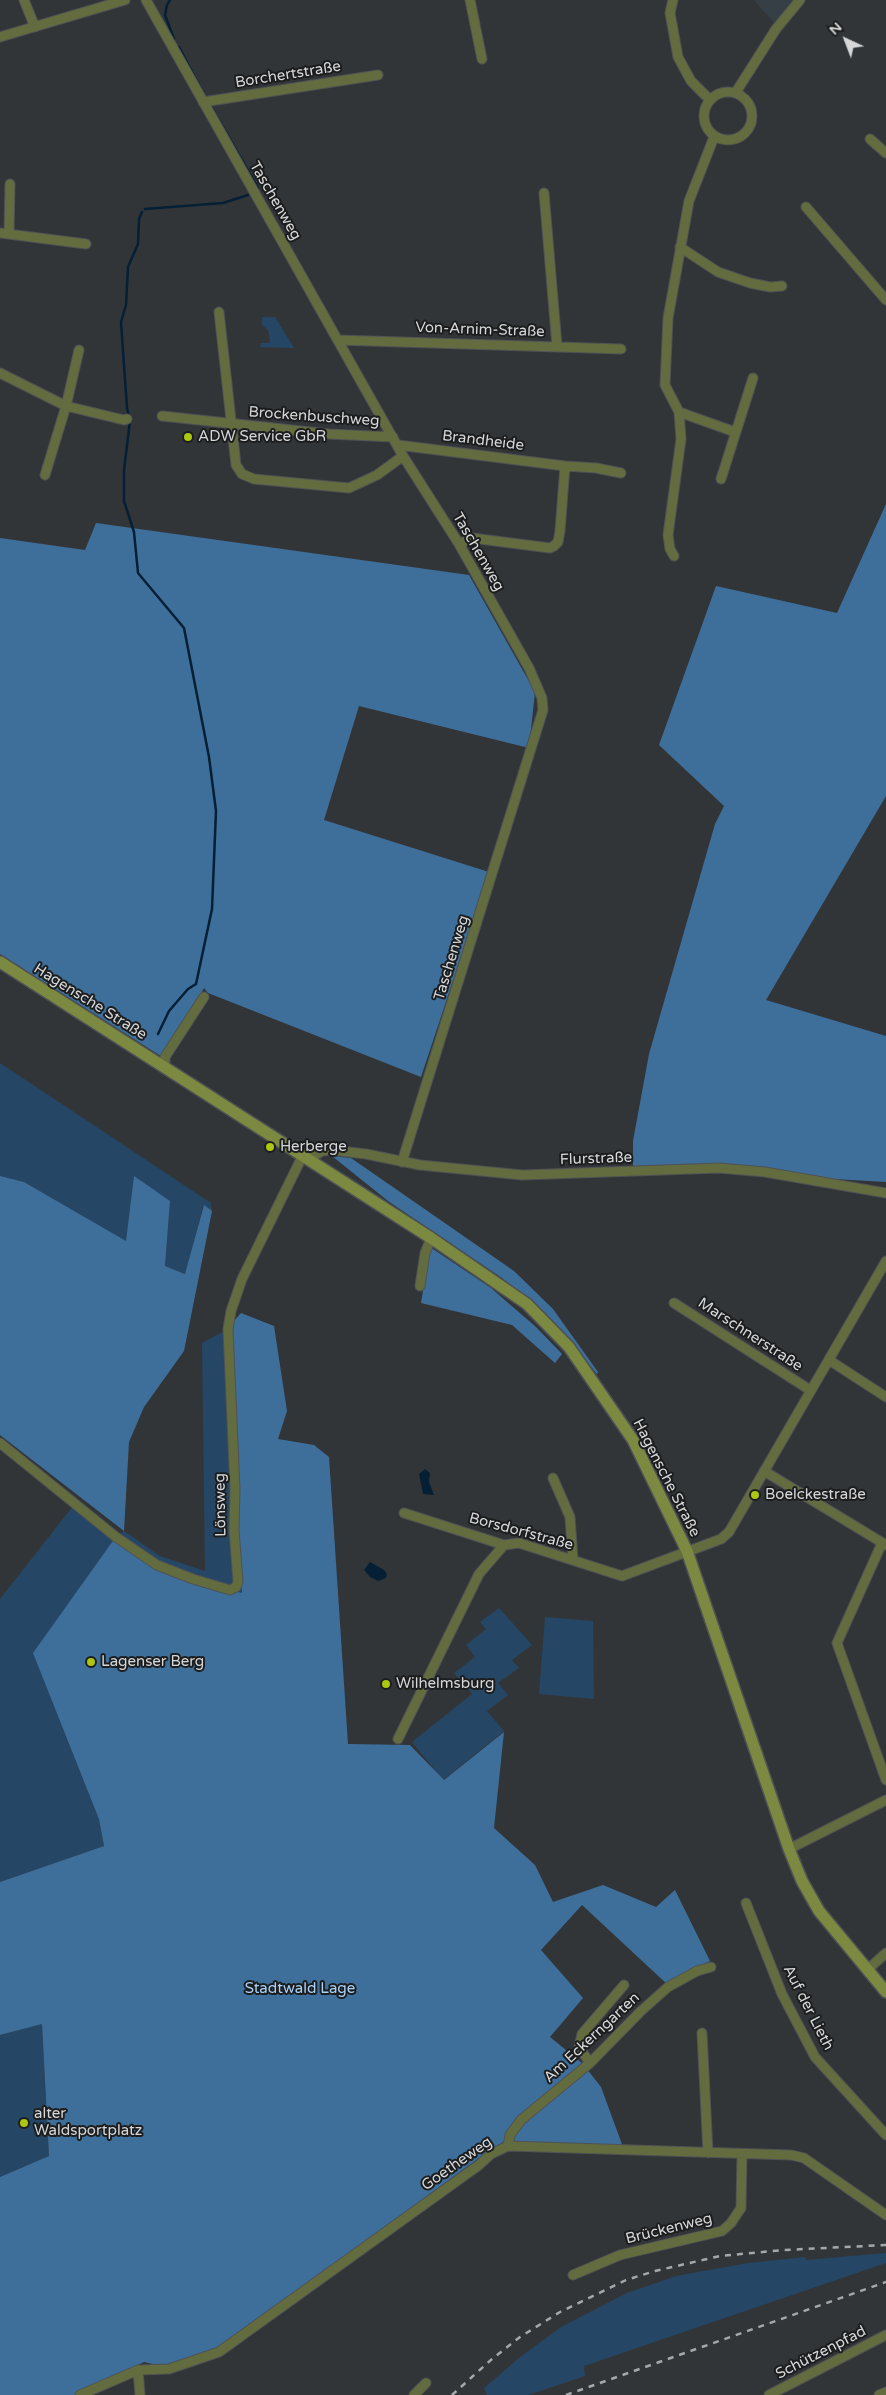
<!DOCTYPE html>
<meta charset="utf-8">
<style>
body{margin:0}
#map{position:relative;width:886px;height:2395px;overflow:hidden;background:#323538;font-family:"Varela Round",sans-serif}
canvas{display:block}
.north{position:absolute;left:821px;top:15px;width:50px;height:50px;-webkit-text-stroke:4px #1b1d1e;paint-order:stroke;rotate:317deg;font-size:14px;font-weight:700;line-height:20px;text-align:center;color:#d5d7d9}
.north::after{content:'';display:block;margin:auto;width:18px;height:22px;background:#d5d7d9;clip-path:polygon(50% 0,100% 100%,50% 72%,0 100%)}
</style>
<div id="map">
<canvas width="886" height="2395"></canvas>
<div class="north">N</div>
</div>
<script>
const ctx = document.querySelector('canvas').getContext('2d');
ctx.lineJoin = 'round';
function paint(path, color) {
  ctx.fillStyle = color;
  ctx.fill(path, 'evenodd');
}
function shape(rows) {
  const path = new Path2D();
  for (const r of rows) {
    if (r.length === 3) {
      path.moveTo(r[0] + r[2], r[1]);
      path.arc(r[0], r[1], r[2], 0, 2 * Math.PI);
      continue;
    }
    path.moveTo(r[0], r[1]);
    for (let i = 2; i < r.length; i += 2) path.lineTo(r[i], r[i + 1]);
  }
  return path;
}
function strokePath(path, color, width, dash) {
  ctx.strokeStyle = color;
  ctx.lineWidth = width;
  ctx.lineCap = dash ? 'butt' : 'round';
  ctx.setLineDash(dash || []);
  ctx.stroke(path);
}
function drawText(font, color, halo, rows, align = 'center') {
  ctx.font = font + ' "Varela Round",sans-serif';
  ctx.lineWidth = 4;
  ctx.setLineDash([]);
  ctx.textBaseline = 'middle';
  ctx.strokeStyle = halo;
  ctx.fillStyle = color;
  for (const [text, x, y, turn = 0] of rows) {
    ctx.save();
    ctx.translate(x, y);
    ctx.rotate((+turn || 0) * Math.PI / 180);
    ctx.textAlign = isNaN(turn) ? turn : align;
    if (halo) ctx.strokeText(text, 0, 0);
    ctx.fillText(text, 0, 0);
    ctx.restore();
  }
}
const built = shape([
 [754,0,795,0,775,24]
]);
const green = shape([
 [262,317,275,317,294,348,260,347,261,343,270,343,270,341,268,330,262,325],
 [0,1063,211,1203,212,1211,203,1206,186,1274,165,1266,170,1201,134,1177,127,1242,24,1182,0,1176],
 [226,1330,242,1593,154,1569,115,1538,99,1819,104,1846,0,1882,0,1599,73,1506,115,1538,124,1531,160,1556,205,1571,202,1343],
 [499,1608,532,1645,512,1660,519,1668,498,1683,508,1695,487,1711,504,1731,443,1780,412,1742,472,1694,454,1673,475,1657,466,1645,486,1629,480,1622],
 [545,1617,593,1621,594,1699,539,1694],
 [42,2024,49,2156,0,2177,0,2035],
 [886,2253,886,2263,584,2366,585,2376,528,2395,487,2395,484,2388,520,2357,561,2327,627,2293,676,2276,748,2263,805,2257,806,2260]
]);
const forest = shape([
 [886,504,886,796,766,1000,886,1036,886,1182,834,1179,722,1164,633,1168,633,1141,649,1054,715,824,724,806,659,745,716,586,837,613],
 [96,523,469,575,535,692,529,748,359,706,324,820,489,872,421,1077,208,993,204,988,164,1058,0,954,0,538,85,550],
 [332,1156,351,1158,514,1271,553,1309,598,1372,597,1374,563,1333,538,1308,502,1278,388,1201],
 [0,1176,24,1182,126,1241,134,1176,170,1201,165,1266,185,1274,204,1205,212,1211,184,1351,144,1407,129,1442,124,1531,0,1435],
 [430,1247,491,1288,536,1327,562,1354,555,1363,512,1325,421,1303],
 [241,1313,274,1326,287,1411,278,1439,314,1445,329,1457,348,1744,410,1745,444,1780,504,1732,494,1828,535,1865,553,1902,603,1885,656,1907,675,1890,710,1961,668,1985,582,1905,541,1950,583,1998,550,2037,583,2064,601,2087,623,2147,503,2142,479,2158,220,2347,166,2367,144,2362,77,2395,0,2395,0,2177,49,2156,42,2024,0,2035,0,1882,104,1846,99,1819,33,1653,115,1538,154,1569,242,1593,226,1330]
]);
const water = shape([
 [425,1469,430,1473,429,1482,434,1495,423,1494,419,1474],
 [370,1562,384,1570,387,1574,386,1578,378,1581,370,1577,364,1570]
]);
const stream = shape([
 [170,0,167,5,165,15,174,39],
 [179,47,205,96],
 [211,106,258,188],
 [145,209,223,203,248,195],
 [142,212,139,219,138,244,128,267,126,305,121,322,127,408,130,421,124,470,124,501,134,532,138,573,184,628,209,757,216,811,212,909,196,984,188,989,169,1011,158,1034]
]);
const street = shape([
 [24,0,35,27],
 [146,0,403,456,459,544,529,668,542,698,543,710,402,1162],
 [470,0,482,59],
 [673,0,670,13,678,57,691,81,710,100],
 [0,37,125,0],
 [728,116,24],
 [736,92,776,29,800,0],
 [203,102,378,75],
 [870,139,886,153],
 [544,193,557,346],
 [806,207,886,300],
 [0,233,86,244],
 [9,234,10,184],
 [680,247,718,272,750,283,770,287,782,286],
 [219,312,236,465,242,474,254,479,349,488,377,475,403,456],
 [338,340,621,349],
 [0,373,66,406,124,420,127,419],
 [679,412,735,432],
 [162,416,329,434,393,437],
 [398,445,565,466,596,468,621,473],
 [45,475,66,406,79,350],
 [721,479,753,378],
 [459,544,472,538,550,548,554,546,558,542,560,531,565,466],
 [674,556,670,549,668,535,681,439,679,412,665,385,668,318,689,201,714,137],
 [165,1067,165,1057,204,997],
 [309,1159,322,1151,331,1150,366,1154,420,1165,522,1175,719,1168,765,1172,886,1193],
 [420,1286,425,1253,431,1238],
 [674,1303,810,1390],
 [829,1360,886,1397],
 [0,1443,116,1537,157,1565,193,1579,230,1590,236,1587,238,1582,234,1530,235,1489,228,1329,231,1311,242,1279,303,1155],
 [764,1471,886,1545],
 [553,1478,570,1517,573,1560],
 [404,1513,504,1545,519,1543,622,1576,721,1539,729,1532,886,1261],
 [882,1543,837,1643,886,1780],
 [398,1739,479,1574,504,1545],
 [789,1849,886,1800],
 [746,1903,782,1994,815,2057,886,2135],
 [867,1970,886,1953],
 [702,2033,708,2153],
 [590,2063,579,2047,582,2034,624,1985],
 [508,2146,510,2135,521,2120,590,2063,641,2011,668,1987,697,1971,711,1967],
 [573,2275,620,2255,722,2231,731,2223,741,2208,742,2154],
 [138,2370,140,2395],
 [80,2395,138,2370,169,2369,219,2352,479,2165,491,2154,508,2146,791,2155,804,2158,886,2215],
 [414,2395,426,2383],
 [769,2395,886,2335],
 [879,2395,886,2392]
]);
const secondary = shape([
 [0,962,431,1238,527,1304,569,1347,633,1440,687,1551,789,1849,802,1881,819,1911,886,1992]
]);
const rail = shape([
 [452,2395,492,2359,520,2337,560,2312,626,2280,655,2271,720,2256,784,2250,886,2245],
 [566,2395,886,2282]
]);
const markers = [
 [188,437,5,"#acc611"],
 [270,1147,5,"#acc611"],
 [755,1495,5,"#acc611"],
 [91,1662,5,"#acc611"],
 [386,1684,5,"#acc611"],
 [24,2123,5,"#acc611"]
];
const streetNames = [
 ["Borchertstraße",288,75,-9],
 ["Taschenweg",275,201,60],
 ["Von-Arnim-Straße",480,330,2],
 ["Brockenbuschweg",314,417,4],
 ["Brandheide",483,441,7],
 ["Taschenweg",478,552,60],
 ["Taschenweg",452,958,-73],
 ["Hagensche Straße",90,1002,32],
 ["Flurstraße",596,1159,-2],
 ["Marschnerstraße",750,1335,33],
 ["Hagensche Straße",666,1478,63],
 ["Lönsweg",221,1505,-91],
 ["Borsdorfstraße",521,1532,15],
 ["Auf der Lieth",808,2008,63],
 ["Am Eckerngarten",592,2038,-43],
 ["Goetheweg",457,2164,-35],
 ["Brückenweg",669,2229,-14],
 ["Schützenpfad",821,2353,-27]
];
const poiNames = [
 ["ADW Service GbR",198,437],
 ["Herberge",280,1147],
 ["Boelckestraße",765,1495],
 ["Lagenser Berg",101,1662],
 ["Wilhelmsburg",396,1684],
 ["alter",34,2114],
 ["Waldsportplatz",34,2131]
];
const parkNames = [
 ["Stadtwald Lage",300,1989]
];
paint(built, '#373f46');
paint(green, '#254765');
paint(forest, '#3e6f9b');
paint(water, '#051f35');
strokePath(stream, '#051f35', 2.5);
strokePath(street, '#4f5255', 11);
strokePath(secondary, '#4f5255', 14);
strokePath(street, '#626c3f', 9);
strokePath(secondary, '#7b8a40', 11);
strokePath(rail, '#a5a7a9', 2.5, [6, 6]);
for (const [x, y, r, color] of markers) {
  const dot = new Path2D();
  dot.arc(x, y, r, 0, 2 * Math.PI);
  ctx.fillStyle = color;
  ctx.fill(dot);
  strokePath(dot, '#1b1d1e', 2);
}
drawText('15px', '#d5d7d9', '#1b1d1e', streetNames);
drawText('15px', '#d5d7d9', '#1b1d1e', poiNames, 'left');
drawText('15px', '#a8d2f9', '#1b1d1e', parkNames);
</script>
